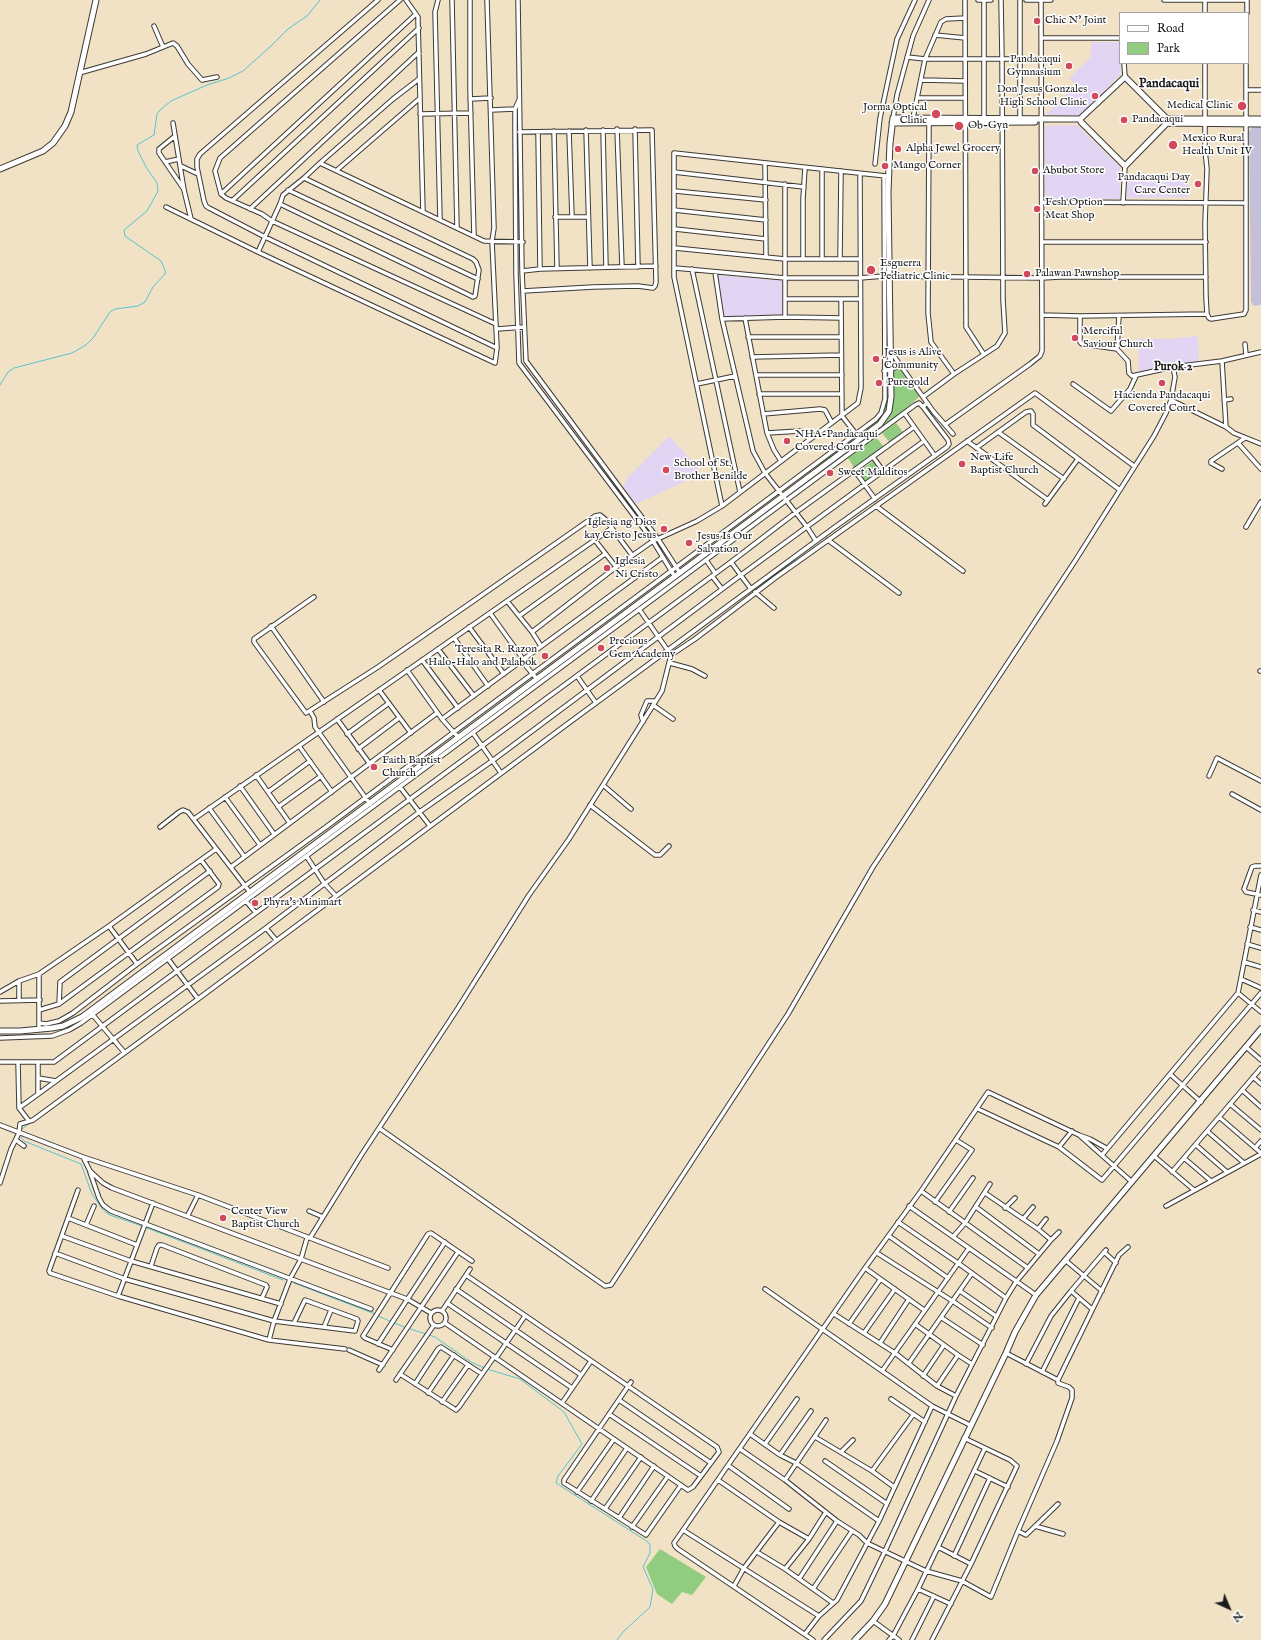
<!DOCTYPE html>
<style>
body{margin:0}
#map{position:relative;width:1261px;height:1640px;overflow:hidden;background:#f1e2c5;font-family:"IM FELL English",serif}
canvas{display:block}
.legend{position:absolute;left:1119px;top:12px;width:130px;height:52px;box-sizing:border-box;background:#fff;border:1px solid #a4a4a4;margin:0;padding:5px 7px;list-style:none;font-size:12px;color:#1c1c1c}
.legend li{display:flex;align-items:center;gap:8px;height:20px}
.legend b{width:20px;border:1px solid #a4a4a4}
.north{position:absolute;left:1209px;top:1588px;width:40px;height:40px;-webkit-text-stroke:3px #fff;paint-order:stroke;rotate:136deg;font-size:11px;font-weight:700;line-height:16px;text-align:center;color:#1c1c1c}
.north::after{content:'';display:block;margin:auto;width:14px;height:18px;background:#1c1c1c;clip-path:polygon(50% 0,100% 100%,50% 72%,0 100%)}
</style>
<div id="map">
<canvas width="1261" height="1640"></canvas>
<ul class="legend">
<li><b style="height:5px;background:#fff"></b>Road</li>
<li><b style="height:11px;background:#92cc80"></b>Park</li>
</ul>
<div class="north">N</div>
</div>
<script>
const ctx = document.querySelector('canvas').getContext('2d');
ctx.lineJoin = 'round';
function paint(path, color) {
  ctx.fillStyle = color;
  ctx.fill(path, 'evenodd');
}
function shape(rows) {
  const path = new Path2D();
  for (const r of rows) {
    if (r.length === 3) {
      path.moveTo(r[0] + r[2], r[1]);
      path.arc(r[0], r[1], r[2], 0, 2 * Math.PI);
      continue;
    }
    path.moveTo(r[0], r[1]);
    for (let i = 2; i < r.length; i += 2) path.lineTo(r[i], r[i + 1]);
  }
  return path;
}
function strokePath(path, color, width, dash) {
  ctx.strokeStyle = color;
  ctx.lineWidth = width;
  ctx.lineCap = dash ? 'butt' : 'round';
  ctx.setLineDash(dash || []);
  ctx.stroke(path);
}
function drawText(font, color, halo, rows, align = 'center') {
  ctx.font = font + ' "IM FELL English",serif';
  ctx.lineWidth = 3;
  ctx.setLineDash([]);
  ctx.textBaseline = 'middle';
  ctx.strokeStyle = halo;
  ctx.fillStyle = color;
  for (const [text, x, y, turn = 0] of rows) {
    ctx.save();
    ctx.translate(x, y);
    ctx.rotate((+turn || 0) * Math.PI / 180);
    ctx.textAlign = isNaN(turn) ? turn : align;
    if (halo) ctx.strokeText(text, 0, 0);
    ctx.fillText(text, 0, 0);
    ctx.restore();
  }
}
const built = shape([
 [1091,42,1120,42,1121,74,1079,116,1048,115,1046,114,1076,85,1069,78,1091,57],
 [1077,125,1120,167,1120,199,1045,199,1045,126],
 [1127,181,1188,181,1188,197,1127,198],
 [717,275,785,281,784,315,723,318],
 [1198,336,1199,365,1139,372,1138,339,1168,339],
 [669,436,697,466,699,475,636,504,623,487,627,478]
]);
const industrial = shape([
 [1253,126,1261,126,1261,305,1254,306,1251,302,1249,131]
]);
const green = shape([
 [896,369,901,369,903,371,920,396,885,427,788,497,788,495,883,425,891,412,892,374],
 [888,392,889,393,890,403,885,417,815,470,814,467,816,465,876,422,884,410],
 [896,423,903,432,890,443,882,433],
 [876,437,884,447,855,469,848,458],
 [873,461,881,472,865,483,858,472],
 [660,1549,706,1577,692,1595,682,1592,672,1604,657,1594,646,1567]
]);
const stream = shape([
 [0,385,8,372,14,368,72,353,86,345,93,338,110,312,115,309,138,306,145,302,153,287,165,274,165,270,161,261,125,236,124,230,147,211,158,191,157,183,146,167,138,151,137,145,154,135,157,114,160,110,171,101,207,85,229,78,243,71,271,46,288,29,307,16,320,0],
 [744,596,795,560],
 [485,788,648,667],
 [22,1129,33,1121],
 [21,1137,24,1141,81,1164,92,1194,103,1210,110,1215,142,1226],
 [147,1228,283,1280],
 [294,1283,375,1314],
 [378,1316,404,1327,426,1334],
 [429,1335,435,1337,471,1362,484,1368],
 [487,1369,520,1379,564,1412,582,1444,558,1476,556,1483,645,1540,650,1544,650,1553,643,1567,653,1589,650,1607,624,1631,617,1640]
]);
const street = shape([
 [378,0,200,154,197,159,197,167,204,201,206,206,209,208,265,237,497,348],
 [400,0,220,158,215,171,221,194,226,198,262,214,272,221,496,324],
 [406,0,418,17,418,21,423,212],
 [438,0,435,12,440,220],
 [452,0,457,228],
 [470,0,470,89,474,236],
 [518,0,522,271,526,361,658,539,680,573],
 [965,0,966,327,983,353],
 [978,0,991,0],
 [1020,0,1020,118],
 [1026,0,1051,0],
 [1164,0,1247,0],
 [1205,13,1205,0],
 [1247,13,1247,0],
 [154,26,163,47],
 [935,35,965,38],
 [1041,38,1120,38],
 [907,57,925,59,1041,59],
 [1124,63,1125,77],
 [1205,63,1205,150,1207,169,1205,223,1206,297,1207,314,1209,318,1211,319,1244,314,1246,310,1246,63],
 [79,73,146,54,173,43,177,46,188,64,202,80,217,77],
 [922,80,965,81],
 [1246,90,1261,90],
 [918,98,964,98],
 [470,99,491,98],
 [519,100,515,109,515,132,516,274,519,363,653,541,675,577],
 [491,110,515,109],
 [420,114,471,113],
 [893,118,897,95,913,36,929,0],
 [913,118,925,59,941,22,946,19,965,18],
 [984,119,984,0],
 [929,121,928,313,931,342,954,374],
 [173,123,184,190,191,219],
 [617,129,622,267],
 [635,129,638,267],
 [586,130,590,268],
 [603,130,606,267],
 [554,131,557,268],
 [569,131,572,217],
 [519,132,652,130,656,282,655,286,653,288,638,286,593,287,523,291],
 [538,132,540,269],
 [175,136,159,149,159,153,183,188],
 [165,162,179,159],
 [320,163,484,241,523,242],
 [765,164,766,257],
 [875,164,880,118,897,39,915,0],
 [181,166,198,174],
 [822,169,822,259],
 [337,170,419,99],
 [674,172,804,187],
 [288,190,478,279],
 [675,191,766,200],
 [221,194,416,14],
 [233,200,419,28],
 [1042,202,1246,203],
 [1123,203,1125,166],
 [280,204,467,294,473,297,475,296,479,270,476,262,473,259,304,178],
 [166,207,258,252,495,363,497,348,492,241,494,228,487,0],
 [250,209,419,52],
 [674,210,766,220],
 [555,217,588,217],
 [675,229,766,239],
 [1042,242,1206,242],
 [675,248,785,259,859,259],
 [258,252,280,204,283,195,304,178,320,163,393,99,419,79],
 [803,259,803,199,805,168],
 [840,259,841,171],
 [675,268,785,278,860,278,884,276,1042,278,1060,277,1206,277],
 [692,269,740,492],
 [522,271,540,269,656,266],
 [715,272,722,319,753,451,765,473,807,527,816,541],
 [785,299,860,299],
 [841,299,842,416,856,434],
 [1042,315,1080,316,1207,314],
 [1080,316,1080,342,1082,344,1117,349,1128,361,1129,373,1132,376,1173,367,1222,361,1261,352],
 [785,317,785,184],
 [745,318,767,433,774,450,781,461],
 [722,319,785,317,841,318],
 [497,329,524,327],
 [748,337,841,337],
 [1245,344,1246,355],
 [1117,349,1119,316],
 [891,352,933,411,953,434],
 [752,357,841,355],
 [1222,361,1226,427,1234,433,1261,444],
 [884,371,890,370,900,365],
 [756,375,842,375],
 [697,384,735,376],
 [1073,384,1111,411,1130,389,1136,376],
 [759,394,841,394],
 [923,397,954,374,997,346,1005,333,1003,300,1002,59,1001,0],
 [1171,400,1226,427],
 [1224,400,1231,399],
 [763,414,820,409,825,410,832,423],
 [905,414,935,456],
 [946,424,1030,364,1040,356,1042,351,1041,0],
 [998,432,1064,479],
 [767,433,800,431,802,431,809,439],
 [967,441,1048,500],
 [1238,443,1261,469],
 [976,448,1026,412,1031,411,1033,414,1033,425,1120,490],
 [873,457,884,472],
 [1222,469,1211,463,1211,461,1245,438],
 [855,471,875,499],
 [1045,504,1078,459],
 [722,506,674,277,674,153,886,176],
 [876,506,963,571],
 [1246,527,1261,502],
 [594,539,616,567],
 [828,540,899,593],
 [706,560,715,573],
 [731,562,751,589],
 [712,576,722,589],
 [755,592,774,608],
 [314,597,254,639,254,642,306,713,378,667,472,602,595,516,600,515,605,519,632,555],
 [507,601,532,632,541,646],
 [490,613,523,659,526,666,537,679],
 [519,616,605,554],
 [271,626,324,702],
 [469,627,504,674],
 [532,632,616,567,653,541,697,521,722,506,858,403,861,388,860,174],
 [454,638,488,686],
 [438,649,474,696],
 [671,655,695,639,775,578,1035,393,1134,466],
 [422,660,458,708],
 [670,663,692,669,705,676],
 [407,670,442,719,458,737],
 [1260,671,1261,671],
 [577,676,596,703],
 [379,690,411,733],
 [653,705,673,719],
 [310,711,314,718,315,727,370,804],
 [337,719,370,764],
 [442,719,663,557],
 [643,722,641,715,647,701,655,701],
 [473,733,501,773],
 [347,734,389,703],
 [299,746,332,792],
 [358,749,399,718],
 [256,775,289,822],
 [1209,776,1217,758,1261,781],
 [603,785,631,809],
 [240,786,274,834],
 [400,787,430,826],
 [268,792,310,761],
 [1232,794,1261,810],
 [225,797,260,845],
 [590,805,655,855,660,855,669,846],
 [278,807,321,776],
 [209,808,244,856],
 [194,819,612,528],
 [160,827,179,812,183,810,188,812,249,891],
 [307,857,324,883,336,896],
 [1261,866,1255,866,1252,867,1244,889,1246,892,1261,895],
 [231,867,437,713],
 [246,901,255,912],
 [1253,910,1261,912],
 [109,926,137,964],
 [1250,927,1261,930],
 [266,928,276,940],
 [1247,944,1261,948],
 [168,959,198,999],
 [1244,962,1261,967],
 [1241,979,1261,988],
 [0,992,19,981,39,974,109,926,216,849],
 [1238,993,1261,1012],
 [19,1000,19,981],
 [0,1001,40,1000],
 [59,1004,60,982,210,871],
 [39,1010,59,1004,63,1001,218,887,219,884,201,860],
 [92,1014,124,1052],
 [39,1023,46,1024,59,1021,73,1013,137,964,326,827,876,419,881,413,885,399,884,176],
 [39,1029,39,974],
 [0,1038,52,1036,69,1030,81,1023,915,405,919,403,923,407,927,403],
 [1246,1047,1261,1060],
 [0,1062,54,1062,731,562,795,513,914,427],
 [18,1062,19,1108,29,1121],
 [38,1062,38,1094],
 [1170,1074,1201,1102],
 [1253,1077,1261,1084],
 [38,1078,56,1081],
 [1242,1090,1261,1107],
 [1230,1104,1261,1130],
 [19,1108,266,928,418,813,492,761,741,575,924,441],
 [978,1109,1059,1147,1102,1180,1261,993],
 [1219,1117,1261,1153],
 [0,1125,83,1157,90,1171,103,1183,112,1188,407,1299,431,1313],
 [379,1128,605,1286,611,1285,788,1014,873,867,1075,561,1154,436,1166,413,1171,400,1175,377,1173,367],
 [1207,1131,1244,1163],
 [1079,1135,1090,1139,1106,1148],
 [16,1140,24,1146],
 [1196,1145,1227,1172],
 [1059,1147,1072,1131],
 [1255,1148,1261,1141],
 [1102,1155,1238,993,1261,875],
 [1154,1156,1194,1190],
 [83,1157,198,1195,388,1268],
 [1184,1158,1211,1181],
 [90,1172,99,1198,103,1205,111,1211,371,1309],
 [1172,1172,1261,1068],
 [0,1183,11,1149,19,1133,20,1124,33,1120,198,999,566,725,835,527,947,447,949,444,948,440,923,407],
 [78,1190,49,1271,50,1273,118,1296,269,1340,345,1349],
 [921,1191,1028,1268],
 [985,1193,1038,1229,1051,1240],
 [935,1202,972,1150,956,1140],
 [909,1206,1036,1295],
 [1166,1206,1261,1154],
 [976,1207,1039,1254],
 [1005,1208,1015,1198],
 [309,1211,323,1217],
 [949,1212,973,1178],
 [188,1215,198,1195],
 [68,1218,137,1245],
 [1023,1219,1033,1207],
 [898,1222,958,1263,1006,1298],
 [86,1225,94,1206],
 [1038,1229,1046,1219],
 [62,1236,131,1261,281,1304],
 [889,1236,948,1278],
 [953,1237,965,1223,990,1184],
 [310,1238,362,1154,458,1008,529,895,569,839,662,691,671,655,639,609],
 [1104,1252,1116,1263],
 [55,1253,125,1279,274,1321,355,1331,358,1321,357,1319,305,1300,294,1323],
 [877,1253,954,1302,992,1328],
 [1065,1260,1102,1291],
 [151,1266,157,1248,159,1245,162,1245,266,1285,267,1287,262,1298],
 [865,1268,924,1310],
 [456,1289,581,1375],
 [765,1289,932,1406,970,1425],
 [960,1291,996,1316],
 [1071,1291,1092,1309],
 [118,1296,153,1203],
 [447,1303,572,1388],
 [438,1318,8],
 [442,1311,470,1269],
 [834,1314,895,1353,937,1386,956,1396],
 [942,1318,983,1345],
 [445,1323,688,1490,693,1487,719,1452,717,1447,466,1275],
 [849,1324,880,1280],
 [915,1324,958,1355,972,1364],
 [324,1327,331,1310],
 [864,1333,895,1289],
 [269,1340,274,1321,290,1279,301,1259,307,1238],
 [880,1343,909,1299],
 [378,1344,445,1242],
 [349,1350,383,1365],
 [393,1350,365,1338,363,1336,428,1234,431,1233,472,1261],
 [1006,1353,1058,1380,1119,1255,1128,1247],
 [496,1358,525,1316],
 [909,1363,972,1273],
 [1026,1364,1051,1316,1071,1291,1106,1250],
 [379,1370,458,1252],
 [882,1371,969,1248],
 [1042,1372,1079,1298],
 [400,1374,456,1410,459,1407,494,1357],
 [923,1376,944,1345],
 [396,1380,434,1325],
 [631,1382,564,1480,564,1483,646,1535,681,1485],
 [415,1384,438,1349,441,1347,482,1374],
 [937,1386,958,1355],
 [428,1393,454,1355],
 [891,1399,925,1422],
 [619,1400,711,1463],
 [442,1402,468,1365],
 [562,1403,591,1361],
 [609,1414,701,1476],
 [750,1434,780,1455,796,1463,879,1521],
 [815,1437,872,1471,894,1487],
 [765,1444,797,1399],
 [740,1449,785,1480,837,1521,859,1535,867,1543,926,1571,962,1581,991,1597,1018,1531,1026,1535,1058,1504],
 [842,1451,853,1440],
 [780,1455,811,1411],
 [825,1461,886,1503],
 [729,1466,789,1509],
 [872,1471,913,1415],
 [975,1471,1008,1487],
 [718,1480,779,1522,809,1539],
 [785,1480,826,1420],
 [577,1492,614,1439],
 [591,1501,627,1448],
 [605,1509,641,1457],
 [619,1518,654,1466],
 [1035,1526,1063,1534],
 [632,1527,668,1476],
 [683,1530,819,1616],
 [1018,1531,1057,1441,1072,1398,1072,1390,1069,1387,1058,1383,1058,1380],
 [938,1547,971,1564],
 [757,1552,785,1569,833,1603],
 [954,1556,990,1478],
 [785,1569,809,1539,826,1512],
 [799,1579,837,1521],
 [734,1586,744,1568,779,1522],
 [813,1589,852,1531],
 [918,1589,951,1604],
 [873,1621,899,1640],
 [805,1634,819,1616,837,1600,879,1521,932,1406],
 [813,1640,678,1549,675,1546,674,1543,865,1268,921,1191,988,1092,1079,1135,1132,1182],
 [824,1640,861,1601,885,1551,956,1396,1006,1298,1016,1282,1051,1240,1059,1232],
 [889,1640,893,1636,918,1589,985,1448],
 [912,1640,934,1596],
 [932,1640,971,1564,1017,1466,1010,1460,964,1438]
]);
const secondary = shape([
 [1125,77,1167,119,1167,123,1125,166,1081,122,1080,119,1125,77],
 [1167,119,1261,119],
 [892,123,1035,122],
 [1167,123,1261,124],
 [0,169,43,151,53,143,65,126,71,112,96,0],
 [0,1031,20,1031,52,1028,63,1026,82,1017,880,424,889,411,891,397,888,192,890,143,893,118,1080,119],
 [855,1640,873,1621,885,1604,1006,1353,1015,1332,1036,1295,1261,1029]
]);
const markers = [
 [1037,21,4,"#d1495b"],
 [1069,66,4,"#d1495b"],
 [1095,96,4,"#d1495b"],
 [1242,106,5,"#d1495b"],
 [936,114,5,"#d1495b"],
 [1124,120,4,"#d1495b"],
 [959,126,5,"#d1495b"],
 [1173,145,5,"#d1495b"],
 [898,149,4,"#d1495b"],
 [885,166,4,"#d1495b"],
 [1035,171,4,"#d1495b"],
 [1198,184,4,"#d1495b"],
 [1037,209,4,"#d1495b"],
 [871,270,5,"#d1495b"],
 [1027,274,4,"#d1495b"],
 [1075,338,4,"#d1495b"],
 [876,359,4,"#d1495b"],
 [879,383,4,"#d1495b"],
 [1162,383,4,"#d1495b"],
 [787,441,4,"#d1495b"],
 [962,464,4,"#d1495b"],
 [666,470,4,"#d1495b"],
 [830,473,4,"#d1495b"],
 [664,529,4,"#d1495b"],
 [689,543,4,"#d1495b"],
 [607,568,4,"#d1495b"],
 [601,648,4,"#d1495b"],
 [545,656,4,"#d1495b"],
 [374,767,4,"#d1495b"],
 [255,903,4,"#d1495b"],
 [223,1218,4,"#d1495b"]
];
const poiNames = [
 ["Chic N' Joint",1045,21],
 ["Pandacaqui",1061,60,"right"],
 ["Gymnasium",1061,73,"right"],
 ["Don Jesus Gonzales",1087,90,"right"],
 ["High School Clinic",1087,103,"right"],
 ["Medical Clinic",1233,106,"right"],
 ["Jorma Optical",927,108,"right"],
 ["Clinic",927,121,"right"],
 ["Pandacaqui",1132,120],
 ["Ob-Gyn",968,126],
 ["Mexico Rural",1182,139],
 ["Health Unit IV",1182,152],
 ["Alpha Jewel Grocery",906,149],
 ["Mango Corner",893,166],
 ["Abubot Store",1043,171],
 ["Pandacaqui Day",1190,178,"right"],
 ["Care Center",1190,191,"right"],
 ["Fesh Option",1045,203],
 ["Meat Shop",1045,216],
 ["Esguerra",880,264],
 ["Pediatric Clinic",880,277],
 ["Palawan Pawnshop",1035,274],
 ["Merciful",1083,332],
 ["Saviour Church",1083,345],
 ["Jesus is Alive",884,353],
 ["Community",884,366],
 ["Puregold",887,383],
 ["Hacienda Pandacaqui",1162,396,"center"],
 ["Covered Court",1162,409,"center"],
 ["NHA-Pandacaqui",795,435],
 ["Covered Court",795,448],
 ["New Life",970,458],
 ["Baptist Church",970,471],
 ["School of St.",674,464],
 ["Brother Benilde",674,477],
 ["Sweet Malditos",838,473],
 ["Iglesia ng Dios",656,523,"right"],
 ["kay Cristo Jesus",656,536,"right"],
 ["Jesus Is Our",697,537],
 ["Salvation",697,550],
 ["Iglesia",615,562],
 ["Ni Cristo",615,575],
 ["Precious",609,642],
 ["Gem Academy",609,655],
 ["Teresita R. Razon",537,650,"right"],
 ["Halo-Halo and Palabok",537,663,"right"],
 ["Faith Baptist",382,761],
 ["Church",382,774],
 ["Phyra's Minimart",263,903],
 ["Center View",231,1212],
 ["Baptist Church",231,1225]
];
const neighbourhoodNames = [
 ["Purok 2",1173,368]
];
const quarterNames = [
 ["Pandacaqui",1169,84]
];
paint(built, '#e2d4f3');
paint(industrial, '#c5c0da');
paint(green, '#92cc80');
strokePath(stream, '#57c3cf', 1);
strokePath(street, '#3c3a35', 5.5);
strokePath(secondary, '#3c3a35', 7);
strokePath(street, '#fff', 3.5);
strokePath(secondary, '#fff', 5);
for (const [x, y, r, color] of markers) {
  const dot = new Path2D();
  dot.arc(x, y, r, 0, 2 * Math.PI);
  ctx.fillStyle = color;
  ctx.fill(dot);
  strokePath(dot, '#fff', 1.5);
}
drawText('11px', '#1c1c1c', '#fff', poiNames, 'left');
drawText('bold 12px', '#1c1c1c', '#fff', neighbourhoodNames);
drawText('bold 13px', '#1c1c1c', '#fff', quarterNames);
</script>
